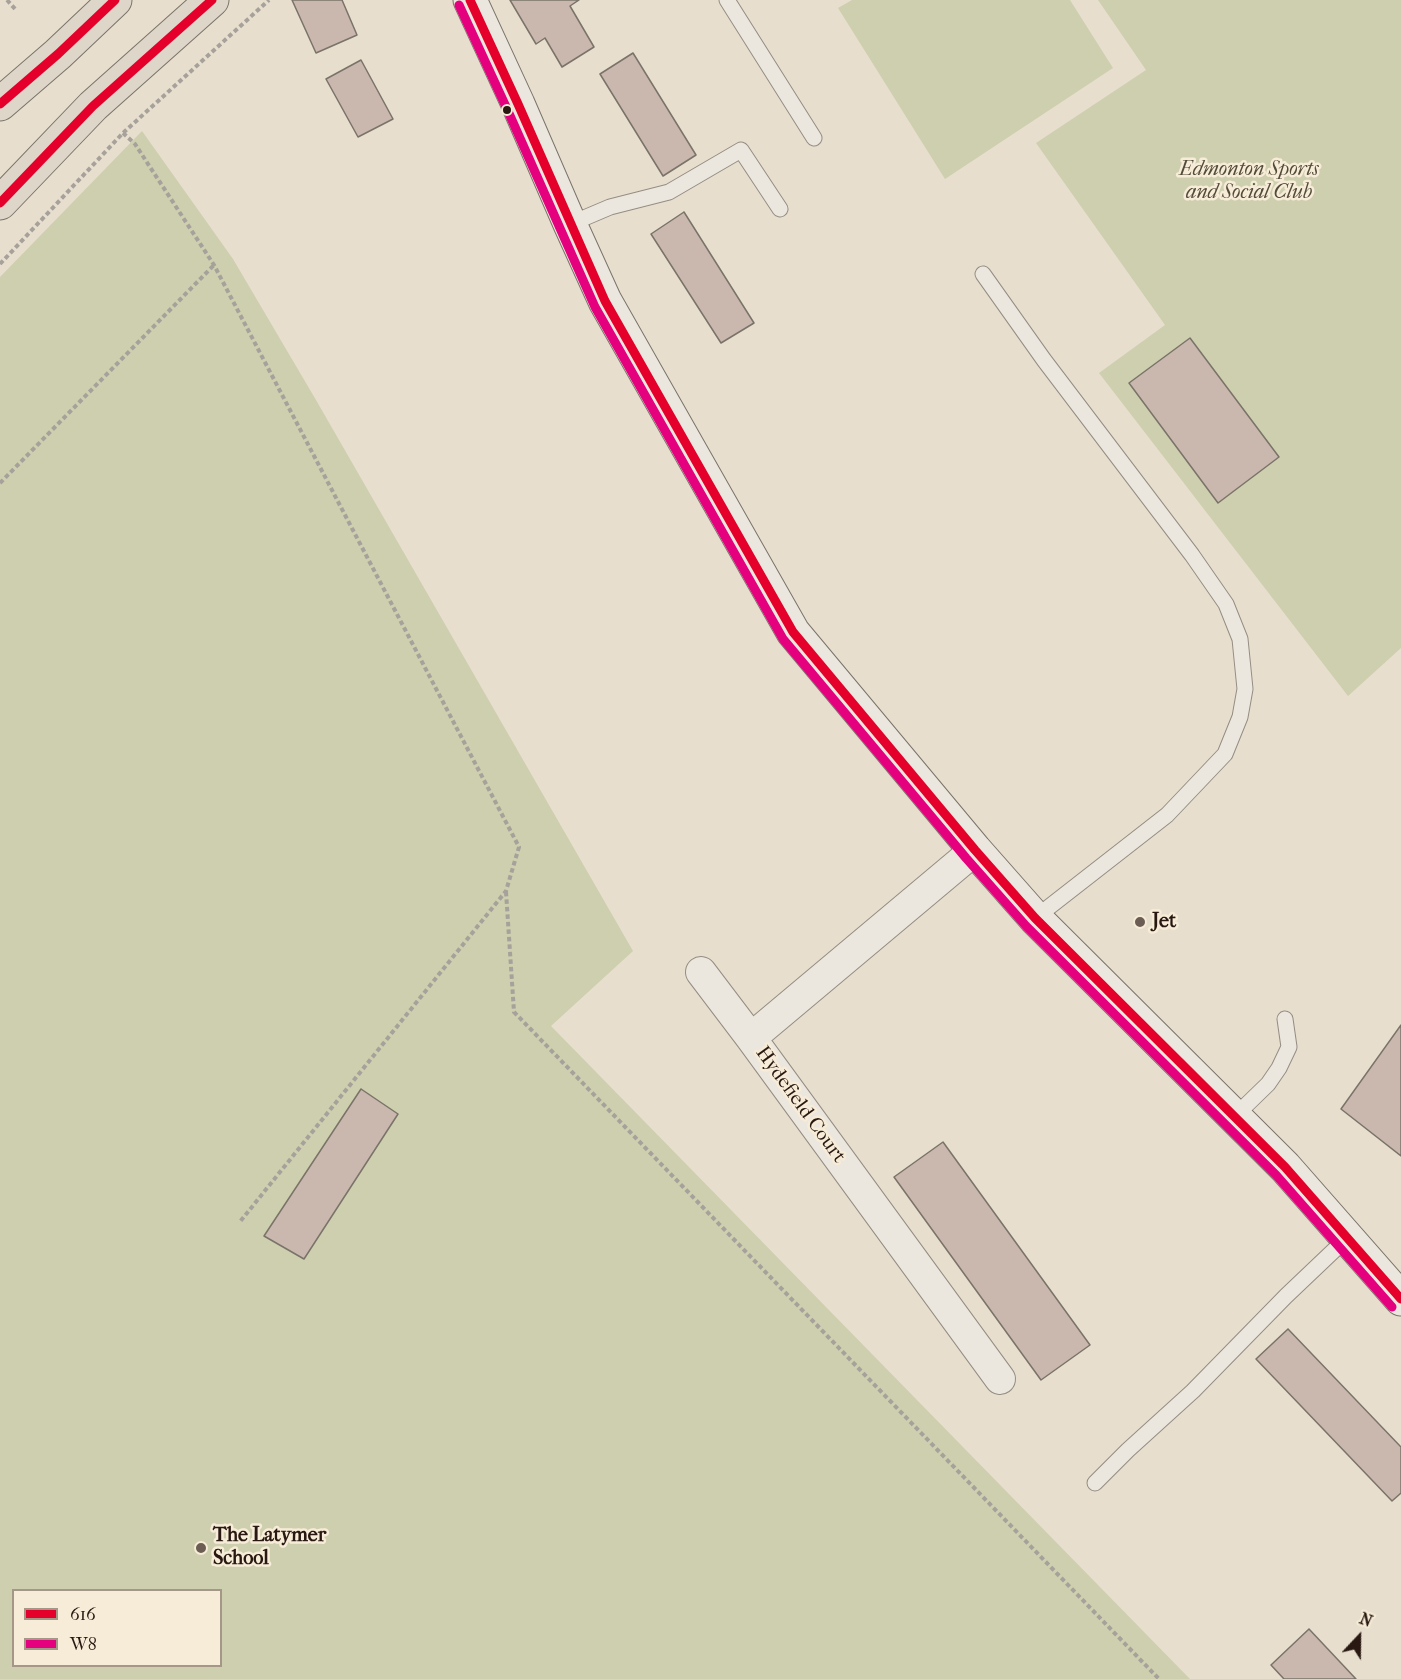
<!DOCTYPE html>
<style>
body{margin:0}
#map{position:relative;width:1401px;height:1679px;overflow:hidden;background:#e7decd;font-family:"IM FELL French Canon",serif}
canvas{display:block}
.legend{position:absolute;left:12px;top:1589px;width:210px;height:78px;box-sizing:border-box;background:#f7ecd7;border:2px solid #a49788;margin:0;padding:8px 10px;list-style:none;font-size:18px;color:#281811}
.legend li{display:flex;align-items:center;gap:12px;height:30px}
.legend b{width:30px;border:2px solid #a49788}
.north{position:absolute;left:1329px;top:1607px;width:60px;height:60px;-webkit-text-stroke:4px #f7ecd7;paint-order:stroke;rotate:22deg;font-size:16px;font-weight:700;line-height:24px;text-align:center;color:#281811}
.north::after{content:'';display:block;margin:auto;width:21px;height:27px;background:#281811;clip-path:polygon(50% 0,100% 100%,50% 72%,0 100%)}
</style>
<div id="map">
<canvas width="1401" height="1679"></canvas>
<ul class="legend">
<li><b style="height:8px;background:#e4002b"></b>616</li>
<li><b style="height:8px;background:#e5007d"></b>W8</li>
</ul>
<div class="north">N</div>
</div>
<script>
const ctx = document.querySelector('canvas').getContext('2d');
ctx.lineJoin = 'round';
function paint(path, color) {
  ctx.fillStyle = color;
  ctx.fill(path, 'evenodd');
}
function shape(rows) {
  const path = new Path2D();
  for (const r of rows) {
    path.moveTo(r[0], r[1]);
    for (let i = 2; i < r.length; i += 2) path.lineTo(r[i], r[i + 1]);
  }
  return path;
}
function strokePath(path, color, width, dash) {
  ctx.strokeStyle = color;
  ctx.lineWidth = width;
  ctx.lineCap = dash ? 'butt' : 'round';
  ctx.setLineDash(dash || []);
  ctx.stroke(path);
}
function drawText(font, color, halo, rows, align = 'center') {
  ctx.font = font + ' "IM FELL French Canon",serif';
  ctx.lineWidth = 5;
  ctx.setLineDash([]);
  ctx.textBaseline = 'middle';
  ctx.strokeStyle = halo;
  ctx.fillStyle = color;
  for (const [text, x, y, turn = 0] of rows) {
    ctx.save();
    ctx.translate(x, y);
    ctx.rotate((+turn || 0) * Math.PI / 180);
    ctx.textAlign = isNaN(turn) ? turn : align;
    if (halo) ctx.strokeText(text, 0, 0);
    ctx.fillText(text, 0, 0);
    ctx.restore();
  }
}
const green = shape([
 [852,0,1070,0,1113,68,945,179,838,8],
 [1098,0,1401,0,1401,648,1348,696,1099,373,1165,325,1036,143,1146,70],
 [142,131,233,259,316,400,633,951,551,1026,1190,1679,0,1679,0,277],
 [14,1590,220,1590,220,1666,14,1666]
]);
const building = shape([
 [292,0,342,0,357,35,316,53,292,0],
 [510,0,579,0,570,6,594,47,562,67,545,38,536,44,510,0],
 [633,53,696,155,663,176,600,74,633,53],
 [361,60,393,119,358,137,326,79,361,60],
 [684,212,754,323,721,343,651,234,684,212],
 [1190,338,1279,457,1218,503,1129,383,1190,338],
 [1401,1025,1401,1156,1341,1109,1401,1025],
 [361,1089,398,1114,304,1259,264,1236,361,1089],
 [943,1142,1090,1345,1041,1380,894,1177,943,1142],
 [1288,1329,1401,1447,1401,1493,1392,1501,1256,1359,1288,1329],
 [1309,1629,1356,1679,1284,1679,1271,1665,1309,1629]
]);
const path = shape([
 [7,0,16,10],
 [123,133,135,144,214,265,519,847,506,891,239,1223],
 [0,264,123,133,269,0],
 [0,483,214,265],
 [506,892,514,1012,1159,1679]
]);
const service = shape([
 [727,0,814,138],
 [570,224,610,207,669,192,741,150,780,209],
 [983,274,1044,360,1192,555,1226,604,1240,639,1245,689,1240,717,1225,754,1167,815,1035,918],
 [1234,1117,1268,1084,1279,1068,1289,1047,1285,1019],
 [1095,1483,1128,1450,1193,1391,1286,1296,1347,1238]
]);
const minor = shape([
 [701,972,751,1038,1000,1379],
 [751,1038,975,850]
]);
const secondary = shape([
 [470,0,518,104,570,224,605,301,793,632,975,850,1035,918,1285,1167,1401,1299]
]);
const trunk = shape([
 [0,104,58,54,115,0],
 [0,203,93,106,212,0]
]);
const bus1 = shape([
 [470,0,518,104,605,301,793,632,975,850,1035,918,1285,1167,1401,1299],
 [0,104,58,54,115,0],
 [0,203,93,106,212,0]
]);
const bus2 = shape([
 [459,5,507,109,595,307,783,639,966,858,1026,926,1276,1175,1392,1307]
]);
const markers = [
 [507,110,5,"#281811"],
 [1140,922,6,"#6b5d53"],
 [201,1548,6,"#6b5d53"]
];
const parkNames = [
 ["Edmonton Sports",1249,170],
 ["and Social Club",1249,193]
];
const poiNames = [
 ["Jet",1152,922],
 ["The Latymer",213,1536],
 ["School",213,1559]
];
const streetNames = [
 ["Hydefield Court",800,1105,54]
];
paint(green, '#cdcfae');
paint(building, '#cab8ae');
strokePath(building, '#7a7369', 1.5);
strokePath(service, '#948d83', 17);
strokePath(minor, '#948d83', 32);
strokePath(secondary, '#7a7369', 35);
strokePath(trunk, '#7a7369', 35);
strokePath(path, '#a6a19a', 4, [4.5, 3]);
strokePath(service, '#ece7de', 15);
strokePath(minor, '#ece7de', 30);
strokePath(secondary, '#ece7de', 33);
strokePath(trunk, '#ded6c9', 33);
strokePath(bus1, '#e4002b', 9);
strokePath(bus2, '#e5007d', 9);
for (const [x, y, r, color] of markers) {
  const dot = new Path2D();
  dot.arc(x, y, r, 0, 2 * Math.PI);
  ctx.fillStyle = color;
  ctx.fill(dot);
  strokePath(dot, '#f7ecd7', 2);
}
drawText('italic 20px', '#534b39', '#f7ecd7', parkNames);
drawText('bold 20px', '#281811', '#f7ecd7', poiNames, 'left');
drawText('20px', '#281811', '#f7ecd7', streetNames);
</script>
